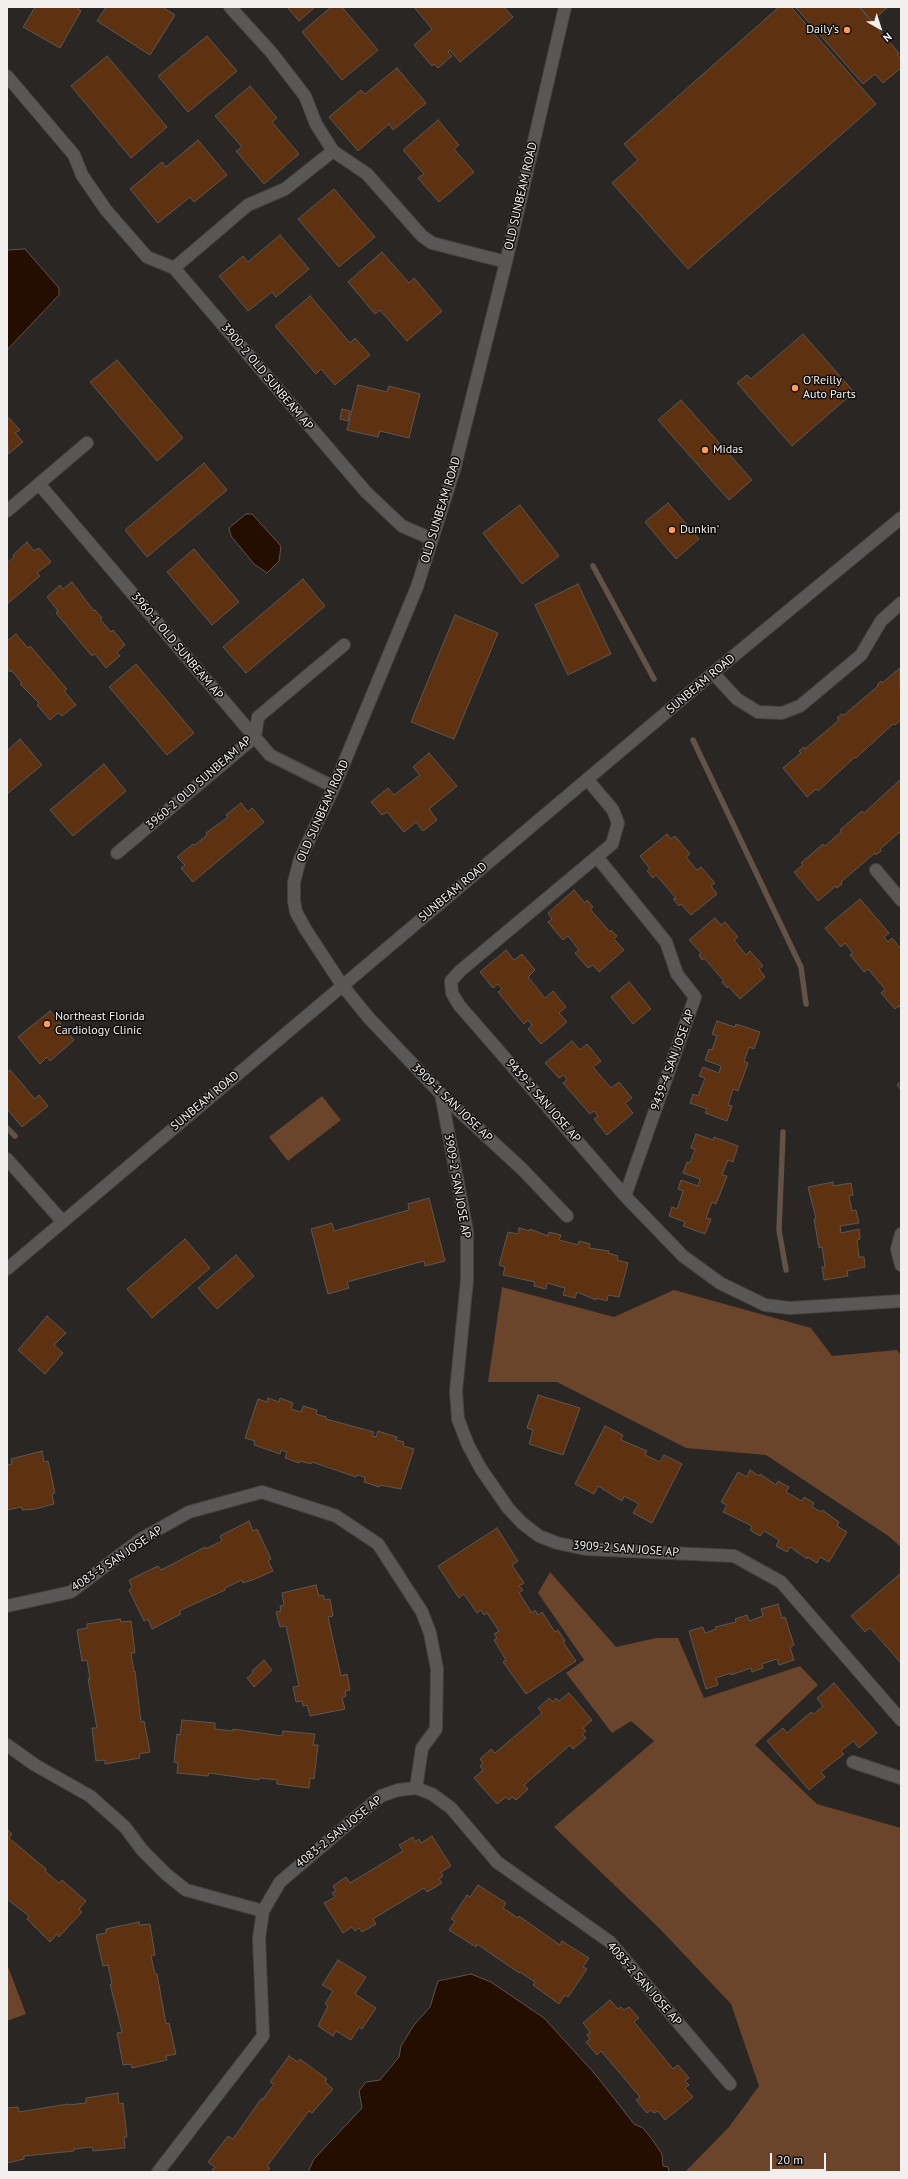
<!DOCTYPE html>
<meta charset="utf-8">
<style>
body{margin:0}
#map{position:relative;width:908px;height:2179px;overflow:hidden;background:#292624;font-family:"PT Sans",sans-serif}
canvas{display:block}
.frame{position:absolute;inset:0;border:8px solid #f2f0ef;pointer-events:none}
.north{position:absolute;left:860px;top:8px;width:40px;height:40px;-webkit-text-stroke:3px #110f0e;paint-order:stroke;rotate:141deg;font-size:11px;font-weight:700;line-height:16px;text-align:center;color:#f2f0ef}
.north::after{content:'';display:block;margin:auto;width:14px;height:18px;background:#f2f0ef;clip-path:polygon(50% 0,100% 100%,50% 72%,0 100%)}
.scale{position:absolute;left:770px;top:2153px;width:56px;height:18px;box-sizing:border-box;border:2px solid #f2f0ef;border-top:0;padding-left:5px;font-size:12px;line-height:14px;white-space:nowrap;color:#f2f0ef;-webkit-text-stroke:3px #110f0e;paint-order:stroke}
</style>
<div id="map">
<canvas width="908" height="2179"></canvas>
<div class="frame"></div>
<div class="north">N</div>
<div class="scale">20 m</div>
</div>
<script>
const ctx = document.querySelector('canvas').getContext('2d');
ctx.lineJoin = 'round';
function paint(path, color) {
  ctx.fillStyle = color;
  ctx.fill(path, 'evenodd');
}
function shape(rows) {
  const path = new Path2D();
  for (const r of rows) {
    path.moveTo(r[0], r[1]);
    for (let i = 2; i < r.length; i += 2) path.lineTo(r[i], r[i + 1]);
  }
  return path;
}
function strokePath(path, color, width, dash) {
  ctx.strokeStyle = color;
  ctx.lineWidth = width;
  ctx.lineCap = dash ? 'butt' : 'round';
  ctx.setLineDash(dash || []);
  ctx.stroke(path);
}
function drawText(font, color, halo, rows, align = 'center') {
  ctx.font = font + ' "PT Sans",sans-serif';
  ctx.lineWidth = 3;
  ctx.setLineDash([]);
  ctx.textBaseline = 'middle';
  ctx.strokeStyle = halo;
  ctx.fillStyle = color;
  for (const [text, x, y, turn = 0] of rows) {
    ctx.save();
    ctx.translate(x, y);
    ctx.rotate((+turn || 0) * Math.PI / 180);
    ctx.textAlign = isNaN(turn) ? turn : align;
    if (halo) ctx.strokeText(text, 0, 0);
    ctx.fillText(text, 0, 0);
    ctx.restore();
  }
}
const green = shape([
 [322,1096,341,1120,288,1161,269,1137],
 [502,1287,614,1317,674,1290,811,1328,832,1356,897,1350,901,1355,901,1547,887,1535,766,1455,686,1448,557,1382,488,1382],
 [550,1572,616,1647,656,1638,678,1638,704,1698,800,1666,818,1685,755,1745,817,1804,901,1828,901,2172,685,2172,729,2127,759,2086,731,2004,660,1929,554,1827,654,1741,631,1721,612,1733,566,1673,584,1660,538,1593],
 [7,1964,26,2014,7,2021]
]);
const water = shape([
 [25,249,59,288,59,295,7,350,7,250,25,249],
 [246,514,252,514,281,546,279,561,267,573,254,564,231,536,229,528,246,514],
 [471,1974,491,1982,544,2018,595,2074,634,2124,643,2128,652,2139,662,2154,663,2166,668,2167,669,2172,308,2172,314,2159,362,2108,359,2091,366,2082,380,2080,399,2057,401,2046,414,2025,430,2007,438,1981,471,1974]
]);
const stream = shape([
 [593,566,654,679],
 [693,740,801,967,806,1004],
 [7,1128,15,1136],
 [783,1132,779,1230,786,1270]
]);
const building = shape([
 [35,7,79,7,78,9,81,11,60,48,23,27,35,7],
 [106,7,162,7,175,15,150,55,97,21,106,7],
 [287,7,315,7,299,21,287,7],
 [331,7,342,7,378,50,342,80,302,32,331,7],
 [414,7,504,7,513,17,460,62,450,50,448,52,452,56,438,68,434,64,432,66,414,45,432,29,414,7],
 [779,7,791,7,876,104,688,269,612,183,638,160,624,144,779,7],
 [797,7,859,7,899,53,897,54,901,59,901,68,883,83,875,74,863,84,796,8,797,7],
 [860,7,888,7,872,21,860,7],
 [207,36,237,71,188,112,158,76,207,36],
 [107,56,167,127,131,158,71,86,107,56],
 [397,68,426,103,393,130,389,124,358,151,329,117,361,90,365,94,397,68],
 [250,86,277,118,272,122,299,154,264,184,236,151,242,147,215,116,250,86],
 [438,120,459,145,454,149,474,172,439,202,418,178,424,174,403,150,438,120],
 [198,140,227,175,194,202,190,197,158,223,130,189,162,162,166,167,198,140],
 [334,189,375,237,339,267,298,219,334,189],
 [280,235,309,269,276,297,272,292,248,311,219,276,243,256,248,262,280,235],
 [382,252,409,283,414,278,442,311,407,341,380,310,375,314,348,282,382,252],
 [310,296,350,343,355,338,370,355,335,385,321,369,316,374,275,326,310,296],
 [803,334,854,392,792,446,737,383,747,375,751,379,803,334],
 [117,360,183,438,157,461,90,382,117,360],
 [358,385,387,392,389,386,420,394,409,438,380,431,378,437,347,430,358,385],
 [681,400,752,480,729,500,658,420,681,400],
 [342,409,350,411,348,421,340,419,342,409],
 [7,416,20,430,15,433,23,442,8,454,7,416],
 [204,463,227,490,147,557,125,530,204,463],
 [668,503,699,539,676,559,645,522,668,503],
 [520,505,559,556,522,584,483,533,520,505],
 [27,542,34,551,39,548,51,562,37,573,40,576,7,604,7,563,14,557,13,555,27,542],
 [194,549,239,602,212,625,167,572,194,549],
 [303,579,325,606,246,673,223,647,303,579],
 [72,582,94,611,95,610,102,618,100,619,111,632,113,630,125,645,117,652,120,656,106,668,95,654,92,656,56,613,58,611,47,597,60,585,63,589,72,582],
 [578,584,611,654,568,675,535,605,578,584],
 [455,615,498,633,454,739,411,722,455,615],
 [16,634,28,648,30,646,67,689,64,691,76,705,62,716,58,713,50,720,37,705,39,703,20,684,22,683,11,670,10,672,7,668,7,641,16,634],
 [136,664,194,733,167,755,109,687,136,664],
 [900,668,901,720,895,725,893,724,856,758,855,757,818,791,816,789,807,797,783,768,801,753,799,751,804,747,805,749,839,720,837,718,842,714,844,715,878,686,877,685,881,681,882,683,900,668],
 [20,739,42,765,7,794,7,751,20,739],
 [429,753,457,786,429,809,437,820,423,831,416,822,404,832,387,812,382,815,371,802,388,788,394,795,420,775,413,767,429,753],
 [104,764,126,791,73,836,50,810,104,764],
 [901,779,901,831,880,849,881,851,876,855,875,853,841,882,842,884,837,888,836,886,818,901,794,872,803,865,801,863,823,844,825,846,841,832,840,830,862,811,864,813,901,779],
 [241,803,248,812,252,808,264,822,193,882,181,868,185,865,177,857,193,844,195,845,207,835,206,833,228,817,226,815,241,803],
 [667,834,671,839,675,836,690,854,686,857,697,870,701,867,715,883,711,886,717,894,691,915,681,904,679,906,673,899,676,898,656,875,653,878,647,871,650,869,640,856,667,834],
 [574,890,585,903,587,900,593,907,590,909,610,932,611,930,617,936,614,939,624,950,599,972,593,965,588,968,575,953,579,950,568,936,563,940,548,922,552,919,548,913,574,890],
 [860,899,889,933,884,937,888,942,892,938,901,949,901,1008,899,1006,895,1009,881,993,885,989,868,969,864,972,850,955,853,953,845,943,841,947,825,928,860,899],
 [715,918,721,925,725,922,738,937,734,940,746,955,750,951,763,966,759,969,765,977,740,999,728,986,727,988,722,982,724,981,704,958,702,960,699,955,701,953,689,940,715,918],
 [506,950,514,960,522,954,535,970,528,977,545,998,553,991,566,1007,559,1013,567,1022,541,1044,528,1029,532,1025,528,1020,524,1024,498,992,502,989,498,984,493,988,480,972,506,950],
 [629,982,651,1009,633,1024,611,997,629,982],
 [50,1011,74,1040,50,1061,47,1057,40,1064,18,1037,50,1011],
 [717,1021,735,1027,736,1024,760,1032,754,1049,749,1047,744,1061,748,1063,738,1091,733,1089,728,1105,732,1106,727,1121,705,1113,707,1109,690,1103,693,1094,698,1096,705,1078,699,1076,703,1067,719,1073,721,1066,705,1060,709,1049,712,1050,717,1036,712,1034,717,1021],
 [572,1041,580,1050,587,1044,601,1061,593,1067,611,1088,619,1082,632,1098,625,1103,633,1113,607,1135,594,1119,598,1116,594,1111,590,1114,563,1083,567,1080,564,1075,559,1078,545,1063,572,1041],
 [10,1070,35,1099,39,1095,48,1106,22,1127,7,1109,7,1073,10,1070],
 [901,1081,901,1090,897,1085,901,1081],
 [696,1134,713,1140,714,1137,738,1146,733,1162,728,1160,722,1175,727,1176,716,1204,712,1202,706,1218,711,1219,705,1234,683,1226,685,1222,669,1216,672,1207,677,1209,683,1191,678,1189,681,1180,698,1186,700,1179,683,1173,687,1162,690,1163,695,1149,691,1148,696,1134],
 [833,1182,833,1186,851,1183,853,1195,849,1196,852,1211,856,1210,859,1223,840,1226,841,1233,859,1229,860,1239,857,1240,859,1257,864,1257,865,1267,847,1271,848,1276,824,1280,822,1267,825,1267,822,1247,819,1248,814,1219,816,1218,808,1187,833,1182],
 [429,1198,445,1261,425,1266,424,1261,347,1282,349,1288,328,1294,311,1229,332,1223,334,1231,409,1210,408,1204,429,1198],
 [519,1228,530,1231,530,1229,548,1236,549,1232,561,1235,559,1240,578,1245,579,1241,590,1244,589,1248,609,1251,608,1253,618,1256,617,1260,628,1263,619,1297,608,1295,607,1301,596,1298,596,1300,577,1292,575,1298,563,1295,565,1288,547,1283,546,1289,534,1286,535,1282,503,1275,505,1267,499,1265,508,1232,518,1234,519,1228],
 [185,1239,210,1268,152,1318,127,1289,185,1239],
 [236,1255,254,1276,217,1309,198,1288,236,1255],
 [47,1316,66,1333,54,1345,63,1353,45,1374,18,1350,47,1316],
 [538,1395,580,1408,563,1455,529,1444,533,1430,527,1428,538,1395],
 [268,1398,279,1402,280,1398,293,1403,291,1409,301,1412,303,1406,317,1410,316,1414,326,1417,326,1419,374,1432,372,1436,376,1437,378,1431,397,1437,396,1440,404,1442,403,1446,414,1449,401,1489,380,1485,379,1487,364,1482,365,1477,357,1475,356,1477,312,1462,311,1464,300,1461,299,1463,285,1458,287,1452,281,1450,280,1454,254,1445,255,1441,245,1438,258,1399,267,1402,268,1398],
 [605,1426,623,1435,621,1440,647,1451,645,1455,660,1462,664,1455,682,1464,652,1523,633,1513,639,1504,624,1496,622,1501,598,1486,594,1494,575,1484,605,1426],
 [42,1451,44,1462,48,1461,55,1493,52,1494,54,1504,35,1509,22,1510,22,1507,7,1510,7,1465,12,1464,11,1459,42,1451],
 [750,1470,759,1476,760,1474,776,1485,778,1481,789,1487,786,1492,802,1501,804,1497,814,1503,812,1507,821,1512,822,1510,839,1522,837,1526,847,1532,829,1562,820,1557,817,1563,807,1557,807,1559,790,1547,787,1552,776,1546,779,1540,764,1531,760,1536,750,1530,752,1526,723,1512,727,1505,721,1502,738,1472,747,1477,750,1470],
 [249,1521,253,1531,257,1529,271,1559,268,1561,273,1571,255,1579,243,1583,242,1580,225,1588,225,1590,179,1611,181,1614,152,1629,148,1619,144,1621,129,1590,132,1587,129,1580,158,1566,161,1570,205,1547,205,1549,222,1541,220,1536,249,1521],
 [497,1528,518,1561,512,1565,524,1583,519,1586,523,1590,519,1593,532,1613,535,1610,538,1615,542,1612,555,1632,558,1630,565,1641,563,1642,576,1661,526,1694,503,1662,506,1660,494,1640,497,1638,494,1634,499,1631,487,1613,484,1615,481,1610,477,1613,464,1594,459,1598,438,1566,497,1528],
 [901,1573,901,1663,870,1628,865,1632,851,1616,901,1573],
 [316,1585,319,1596,323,1595,325,1600,330,1599,333,1616,328,1617,341,1676,347,1674,350,1690,345,1691,346,1696,342,1698,345,1709,310,1716,307,1705,303,1706,302,1701,296,1702,293,1687,299,1686,286,1626,280,1627,276,1612,281,1611,280,1606,284,1605,282,1593,316,1585],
 [778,1604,782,1618,785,1617,794,1645,790,1647,794,1660,779,1665,777,1659,762,1664,763,1668,752,1672,751,1668,731,1675,731,1673,716,1678,718,1685,706,1689,689,1631,703,1627,705,1633,716,1629,715,1627,736,1622,735,1619,747,1615,749,1621,763,1616,761,1609,778,1604],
 [120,1619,121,1622,131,1621,135,1653,131,1653,134,1672,135,1671,141,1722,144,1721,150,1752,139,1754,140,1758,105,1764,105,1760,96,1761,92,1728,97,1728,88,1679,90,1679,87,1660,82,1661,77,1630,87,1628,87,1624,120,1619],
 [264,1660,272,1670,254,1687,247,1678,253,1673,252,1671,264,1660],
 [834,1683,877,1733,859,1748,853,1741,841,1751,844,1754,821,1772,825,1777,809,1790,767,1741,783,1728,787,1733,811,1712,814,1714,823,1706,817,1698,834,1683],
 [569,1693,592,1720,583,1728,586,1731,582,1734,586,1738,573,1749,570,1745,524,1785,528,1789,516,1800,512,1797,509,1800,506,1797,497,1804,474,1778,483,1770,480,1766,483,1763,480,1759,491,1749,495,1753,542,1713,538,1708,549,1698,553,1702,556,1698,559,1701,569,1693],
 [182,1720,215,1723,215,1729,233,1731,233,1729,282,1736,283,1731,315,1734,313,1745,318,1745,314,1779,310,1778,309,1788,277,1784,277,1780,259,1778,259,1780,209,1773,208,1776,177,1773,178,1763,174,1762,177,1734,180,1735,182,1720],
 [7,1829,12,1834,9,1838,46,1869,45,1871,59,1883,62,1880,86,1901,79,1909,82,1912,59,1937,57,1934,50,1942,27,1919,29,1916,7,1899,7,1829],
 [432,1836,451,1866,441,1872,443,1876,439,1879,442,1883,427,1892,424,1888,373,1919,376,1924,362,1932,359,1928,355,1931,352,1927,343,1933,324,1903,335,1897,332,1893,336,1891,333,1886,346,1877,350,1883,403,1851,399,1845,413,1837,415,1842,419,1839,421,1843,432,1836],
 [478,1885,506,1903,503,1908,518,1918,519,1916,560,1945,562,1941,589,1958,583,1967,587,1969,568,1997,565,1995,559,2004,533,1985,535,1982,520,1972,519,1973,477,1944,476,1947,449,1930,455,1921,451,1919,467,1895,470,1897,478,1885],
 [139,1922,139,1925,150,1924,155,1955,151,1956,155,1974,157,1974,166,2024,169,2023,176,2054,166,2056,167,2060,132,2068,131,2064,123,2065,117,2033,122,2032,110,1984,112,1984,108,1965,103,1966,96,1935,106,1933,106,1929,139,1922],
 [338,1960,366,1977,355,1994,376,2008,362,2029,359,2027,351,2040,336,2031,333,2036,318,2026,328,2006,325,2004,333,1991,322,1985,338,1960],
 [610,2000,618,2009,621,2007,624,2010,629,2007,639,2018,634,2022,673,2069,678,2065,689,2078,685,2081,689,2085,685,2088,693,2097,665,2120,658,2111,654,2113,651,2110,647,2113,636,2100,640,2097,601,2051,597,2055,586,2042,590,2039,587,2035,590,2032,583,2023,610,2000],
 [289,2056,298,2062,300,2059,327,2079,325,2082,333,2089,312,2113,309,2111,267,2166,270,2168,267,2172,215,2172,212,2170,215,2167,208,2162,228,2136,233,2139,261,2099,263,2099,274,2084,270,2082,289,2056],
 [118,2093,119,2104,123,2103,127,2137,124,2137,125,2148,93,2151,92,2147,74,2149,74,2151,24,2156,24,2159,7,2163,7,2108,18,2107,19,2112,68,2104,68,2105,86,2103,86,2098,118,2093]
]);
const minor = shape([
 [230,7,271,52,305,96,316,124,333,151,367,174,422,236,432,243,506,262],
 [565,7,506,262,454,470,417,587,334,787,300,859,294,882,294,901,296,912,306,930,342,985,368,1017,441,1094,522,1169,567,1216],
 [7,76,74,155,82,175,106,210,147,257,174,268,366,492,402,526,432,539],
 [174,268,248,205,285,189,333,151],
 [39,484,270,755,334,787],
 [7,511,87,443],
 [713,673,737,699,758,712,782,713,800,706,861,655,881,621,901,603],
 [587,779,613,810,618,823,612,844,460,971,451,981,452,993,459,1005,625,1196,683,1256,720,1283,765,1305,790,1308,901,1301],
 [117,853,255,737,258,717,344,645],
 [597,857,666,942,677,974,695,997,625,1196],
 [876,870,901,900],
 [441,1094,467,1231,467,1280,456,1391,458,1419,468,1445,481,1469,508,1508,522,1523,539,1536,557,1543,585,1549,734,1556,781,1582,901,1720],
 [7,1159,63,1222],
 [901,1234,897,1249,901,1265],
 [7,1269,713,673,901,518],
 [7,1606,71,1592,141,1539,189,1512,262,1492,336,1516,378,1544,422,1612,430,1633,437,1669,436,1729,422,1748,416,1788],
 [7,1745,35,1765,90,1796,125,1827,142,1850,166,1874,186,1890,263,1911],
 [853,1762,901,1778],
 [158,2172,263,2036,259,1938,263,1911,280,1882,381,1796,398,1790,416,1788,432,1794,451,1808,497,1862,610,1942,730,2084]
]);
const markers = [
 [847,30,4,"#fd9c56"],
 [795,388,4,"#fd9c56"],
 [705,450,4,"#fd9c56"],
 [672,530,4,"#fd9c56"],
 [47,1024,4,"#fd9c56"]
];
const poiNames = [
 ["Daily’s",839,30,"right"],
 ["O'Reilly",803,381],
 ["Auto Parts",803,395],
 ["Midas",713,450],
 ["Dunkin'",680,530],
 ["Northeast Florida",55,1017],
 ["Cardiology Clinic",55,1031]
];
const streetNames = [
 ["OLD SUNBEAM ROAD",521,196,-77],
 ["3900-2 OLD SUNBEAM AP",267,377,50],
 ["OLD SUNBEAM ROAD",441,510,-73],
 ["3960-1 OLD SUNBEAM AP",177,646,50],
 ["SUNBEAM ROAD",701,684,-40],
 ["3960-2 OLD SUNBEAM AP",199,783,-41],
 ["OLD SUNBEAM ROAD",323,811,-66],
 ["SUNBEAM ROAD",453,892,-40],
 ["9439-4 SAN JOSE AP",673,1060,-70],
 ["SUNBEAM ROAD",205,1101,-40],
 ["9439-2 SAN JOSE AP",543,1101,49],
 ["3909-1 SAN JOSE AP",452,1103,44],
 ["3909-2 SAN JOSE AP",457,1186,80],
 ["3909-2 SAN JOSE AP",626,1549,4],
 ["4083-3 SAN JOSE AP",117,1559,-34],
 ["4083-2 SAN JOSE AP",339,1832,-39],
 ["4083-2 SAN JOSE AP",644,1984,49]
];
paint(green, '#6b452b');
paint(water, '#240e01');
strokePath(water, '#625248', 1);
strokePath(stream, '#625248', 5.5);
paint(building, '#5e3211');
strokePath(building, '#5a5754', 1);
strokePath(minor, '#454240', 14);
strokePath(minor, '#5a5857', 12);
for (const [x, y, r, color] of markers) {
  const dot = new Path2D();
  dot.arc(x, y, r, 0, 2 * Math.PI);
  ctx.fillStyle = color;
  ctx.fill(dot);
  strokePath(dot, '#110f0e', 1.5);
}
drawText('12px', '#f2f0ef', '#110f0e', poiNames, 'left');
drawText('12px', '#f2f0ef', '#110f0e', streetNames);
</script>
